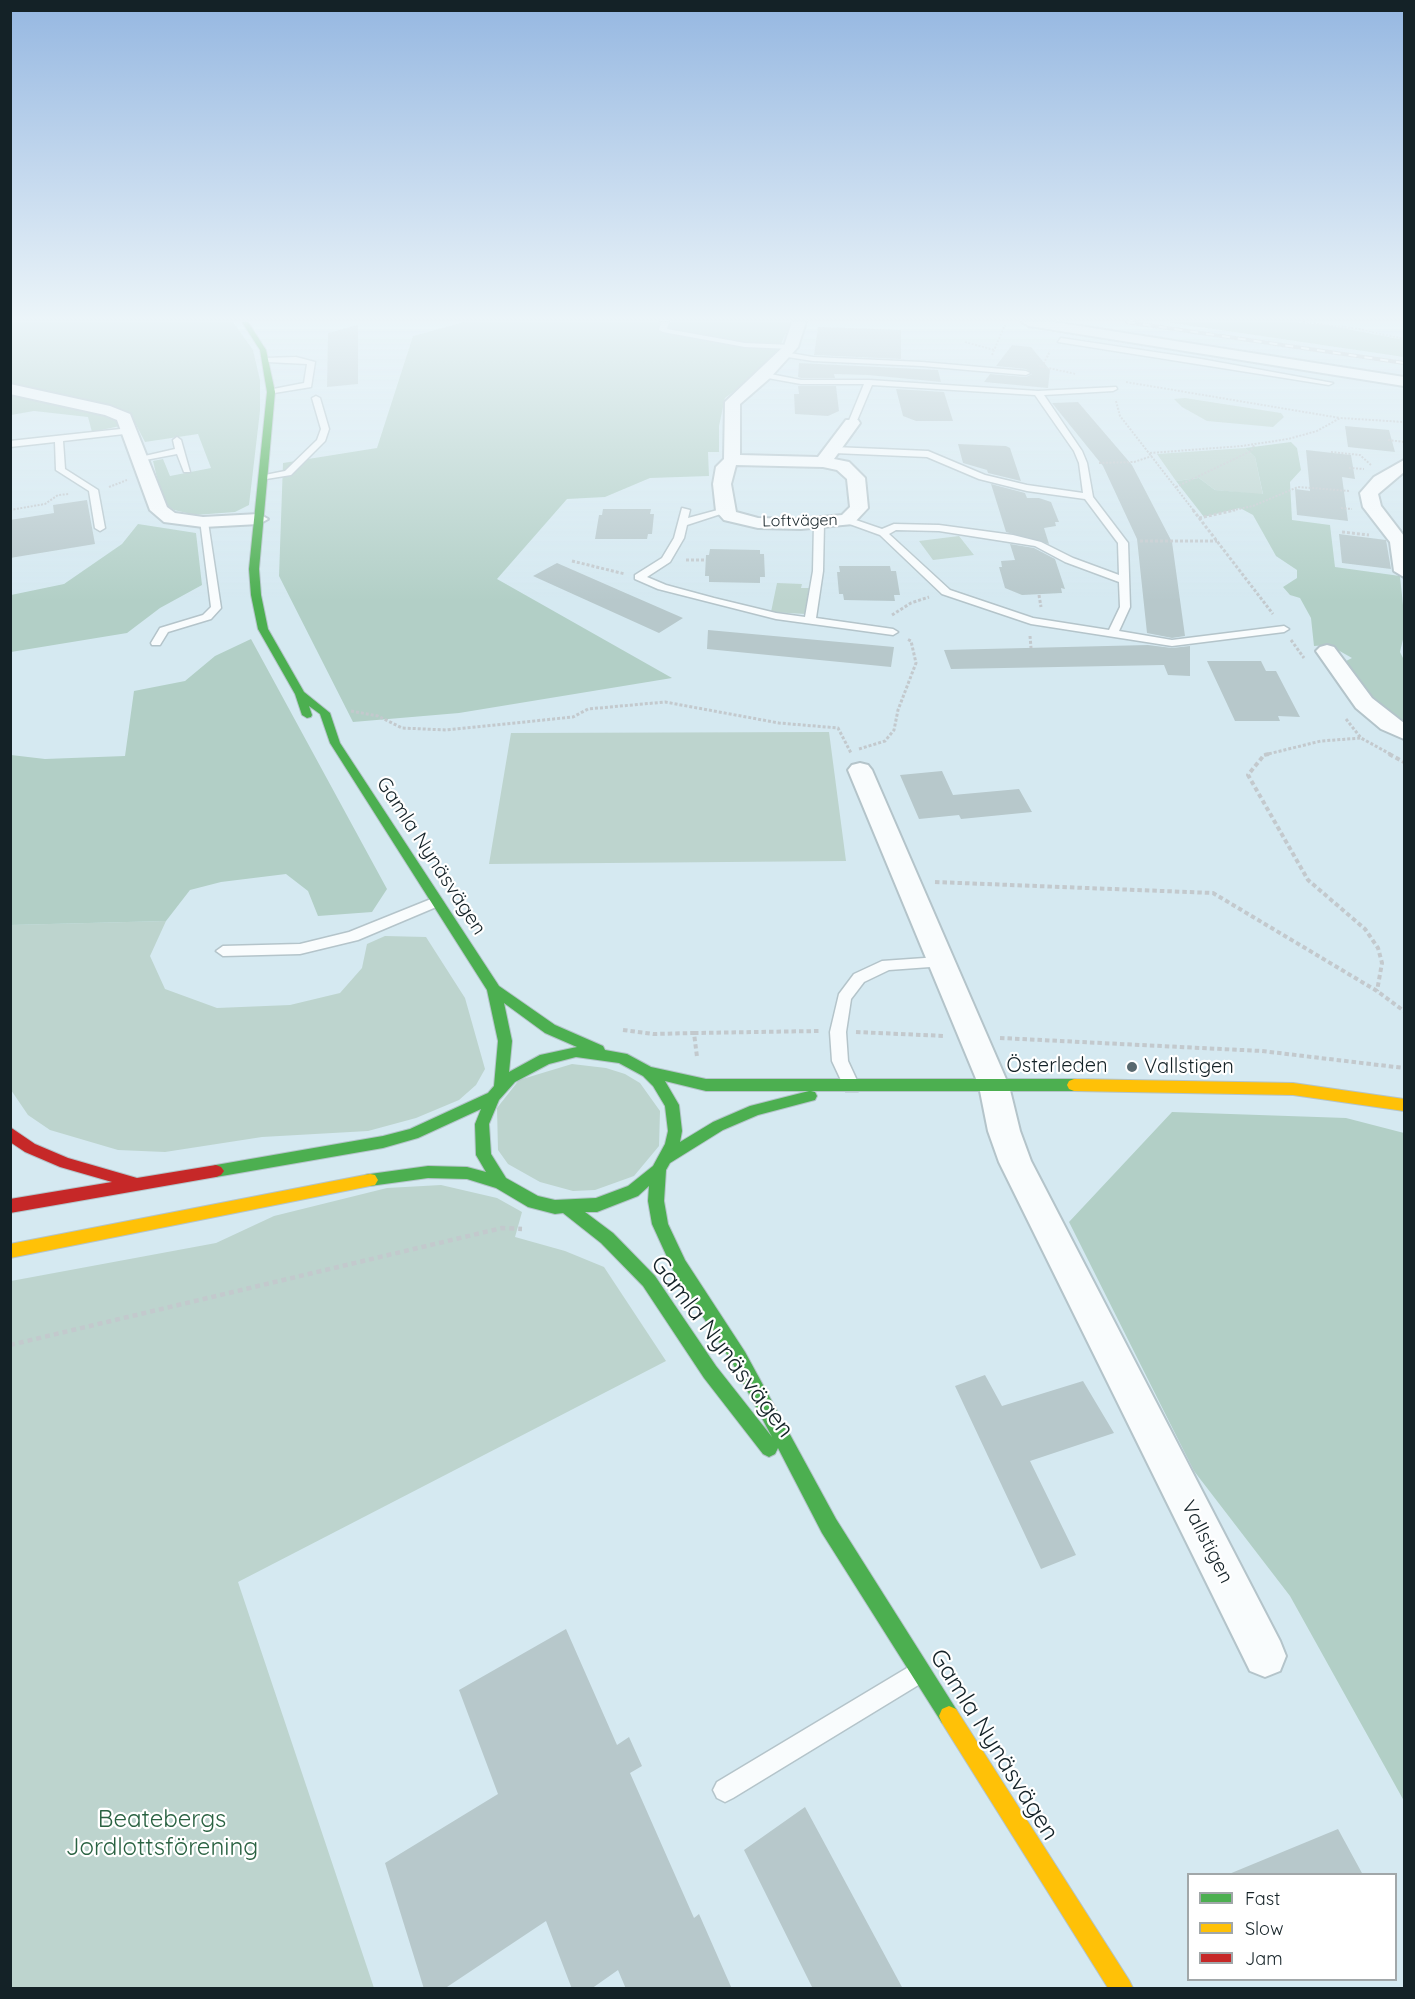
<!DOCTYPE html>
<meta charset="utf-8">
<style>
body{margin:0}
#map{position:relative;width:1415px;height:1999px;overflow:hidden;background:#d5e9f1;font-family:Quicksand,sans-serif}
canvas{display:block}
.frame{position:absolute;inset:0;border:12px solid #142227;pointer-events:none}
.legend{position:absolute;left:1187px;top:1873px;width:210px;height:108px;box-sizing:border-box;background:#fff;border:2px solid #a1a7a9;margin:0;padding:8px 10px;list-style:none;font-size:18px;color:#142227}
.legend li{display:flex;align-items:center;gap:12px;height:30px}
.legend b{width:30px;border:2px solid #a1a7a9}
</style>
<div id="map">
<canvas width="1415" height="1999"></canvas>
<div class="frame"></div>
<ul class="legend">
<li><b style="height:8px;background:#4caf50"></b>Fast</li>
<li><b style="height:8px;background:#ffc107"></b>Slow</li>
<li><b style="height:8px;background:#c62828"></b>Jam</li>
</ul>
</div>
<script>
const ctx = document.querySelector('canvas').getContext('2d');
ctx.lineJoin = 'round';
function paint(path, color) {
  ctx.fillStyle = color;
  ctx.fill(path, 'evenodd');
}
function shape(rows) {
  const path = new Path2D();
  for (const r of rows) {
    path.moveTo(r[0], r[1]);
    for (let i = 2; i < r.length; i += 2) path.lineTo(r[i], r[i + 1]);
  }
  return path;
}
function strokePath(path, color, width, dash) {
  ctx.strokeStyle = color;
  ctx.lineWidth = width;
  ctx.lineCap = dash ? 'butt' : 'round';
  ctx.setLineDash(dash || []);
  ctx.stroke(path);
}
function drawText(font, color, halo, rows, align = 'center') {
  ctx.font = font + ' Quicksand,sans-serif';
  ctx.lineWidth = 4.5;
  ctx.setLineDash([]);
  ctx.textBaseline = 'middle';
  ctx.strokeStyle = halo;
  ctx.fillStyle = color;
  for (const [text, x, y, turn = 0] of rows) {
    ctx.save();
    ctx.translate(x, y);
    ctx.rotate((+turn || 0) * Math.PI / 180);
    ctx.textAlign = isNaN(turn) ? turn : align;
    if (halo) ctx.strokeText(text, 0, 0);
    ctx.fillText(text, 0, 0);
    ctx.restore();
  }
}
const green = shape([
 [1185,398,1281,413,1284,417,1273,427,1207,421,1182,407,1174,399],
 [1245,448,1255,457,1263,495,1215,490,1199,478,1176,481,1157,454],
 [959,536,974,555,933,560,919,541],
 [777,583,802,584,801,588,809,588,805,614,771,612],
 [829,732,846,861,489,864,511,733],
 [166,921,150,956,165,989,217,1008,290,1005,340,993,362,968,367,944,385,936,426,937,465,998,485,1069,476,1085,459,1100,416,1118,368,1131,262,1137,165,1152,118,1150,50,1130,28,1115,11,1090,10,925],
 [572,1064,606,1068,625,1074,640,1083,660,1111,659,1146,634,1176,595,1190,573,1191,540,1182,508,1164,498,1150,497,1108,519,1080],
 [441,1185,497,1198,522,1212,515,1237,565,1251,604,1267,666,1361,238,1582,374,1988,11,1988,11,1281,216,1243,274,1216,387,1188]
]);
const forest = shape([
 [11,322,233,322,253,350,260,380,260,411,249,505,235,512,195,515,174,510,163,503,153,461,163,459,170,476,211,468,198,434,145,442,131,415,11,386],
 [464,322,791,322,777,353,748,381,725,398,719,426,719,452,708,452,709,476,650,478,605,497,567,499,497,579,672,678,459,713,353,722,279,576,283,463,377,448,413,336],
 [1166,322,1295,322,1332,326,1404,340,1404,357],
 [10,392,115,417,120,426,92,432,88,417,34,411,11,415],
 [1291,442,1297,448,1301,470,1290,482,1292,520,1330,525,1335,567,1400,576,1404,615,1404,635,1400,652,1404,660,1404,725,1370,700,1342,663,1352,658,1329,645,1314,646,1311,618,1300,598,1290,595,1283,587,1297,578,1297,570,1276,556,1253,515,1240,508,1204,517,1176,481,1199,478,1215,490,1263,494,1255,457,1245,448],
 [138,524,196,533,202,585,160,608,127,633,11,652,11,595,64,584,122,544],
 [251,639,387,889,372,912,318,916,308,891,286,874,221,882,190,890,166,921,11,925,11,755,45,759,125,756,134,691,185,681,215,656],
 [1172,1112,1346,1118,1404,1133,1404,1801,1290,1596,1194,1471,1069,1222]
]);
const building = shape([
 [358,325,358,384,327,387,328,333],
 [818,327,901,330,901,359,814,355],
 [1012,345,1031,347,1050,370,1048,388,984,382,990,374,1026,377,1032,374,1026,369,996,366],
 [799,363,938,370,941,382,868,375,834,374,835,378,801,378,798,377],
 [798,386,836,386,839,411,828,416,795,414,794,394,799,394],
 [896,389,944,392,953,421,916,421,903,416],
 [1078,402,1132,465,1172,542,1185,636,1172,638,1147,633,1137,539,1103,466,1052,403],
 [1345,426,1389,430,1395,452,1348,447],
 [958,444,1006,446,1010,448,1021,481,988,473,987,470,963,463],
 [1306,450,1351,455,1355,479,1342,477,1348,521,1297,515,1295,489,1310,491],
 [991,484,1025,493,1027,498,1039,498,1051,502,1059,522,1055,522,1056,526,1044,528,1049,544,1006,532],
 [87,500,95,544,10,558,10,520,54,513,53,505],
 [603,509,651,509,650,514,654,514,652,534,648,534,647,539,595,539,599,515,602,515],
 [1339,534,1386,540,1391,569,1342,563],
 [1010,544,1034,548,1055,559,1065,589,1061,588,1062,593,1022,595,1005,588,999,567,1002,567,1001,561,1015,560],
 [710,549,760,550,760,554,764,554,765,577,760,577,760,583,709,582,709,576,705,576,706,555,709,555],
 [557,563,621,591,683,618,659,633,533,576],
 [839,566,890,566,891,571,896,571,900,595,894,595,895,601,844,600,843,594,839,594,837,572,840,572],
 [708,630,894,647,891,667,707,649],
 [1148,645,1172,648,1190,646,1190,676,1168,675,1164,665,951,669,944,650],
 [1207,661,1261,661,1266,671,1276,671,1300,717,1278,716,1280,721,1235,721],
 [942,771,953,795,1019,789,1032,812,961,819,959,815,919,819,900,775],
 [985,1375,1002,1406,1083,1381,1114,1433,1030,1461,1076,1555,1041,1569,955,1386],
 [566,1629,617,1745,629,1737,642,1766,630,1773,694,1918,699,1914,732,1989,626,1989,618,1970,591,1989,572,1989,546,1921,444,1989,424,1989,385,1863,498,1794,459,1690],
 [805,1807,903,1989,813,1989,744,1850],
 [1338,1829,1363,1875,1229,1875,1229,1874]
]);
const pathFar3 = shape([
 [1303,322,1359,329,1404,339],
 [965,342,994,350],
 [992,355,1005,325],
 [1039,366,1076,374],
 [1042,367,1050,351],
 [1126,382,1340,418],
 [1116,401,1120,416,1194,511],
 [1388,440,1404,442],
 [1331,452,1360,455,1371,465],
 [1150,453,1242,446,1288,439,1317,431,1340,418,1404,422],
 [1099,463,1134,462,1152,456],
 [1349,468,1364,469],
 [109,487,127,480],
 [1176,487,1251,451,1255,444],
 [1341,508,1352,509],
 [10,510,45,504,58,495,69,494],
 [1229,511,1253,506,1298,487,1350,491]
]);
const pathFar2 = shape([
 [1193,510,1273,614],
 [1199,518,1235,510],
 [1342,532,1369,535],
 [1140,541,1217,541],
 [686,560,706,560],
 [572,561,625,574],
 [1039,595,1041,607],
 [892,615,911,603,929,597],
 [1030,636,1031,648],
 [1291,640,1304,658],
 [351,711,378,716,402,728,446,730,573,717,588,709,665,702,779,723,838,728,851,753],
 [1346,719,1361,738,1392,755],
 [859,749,885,741,894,730,898,710,916,663,911,641,907,639],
 [1264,755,1321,741,1361,738]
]);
const pathFar1 = shape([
 [1269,754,1264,755,1248,775,1308,880,1365,929,1378,948,1382,963,1377,991],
 [1389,754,1404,762],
 [935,882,1213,893,1377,991,1404,1011],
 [623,1030,653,1034,694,1033,697,1057],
 [856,1032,945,1036],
 [694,1033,819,1031],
 [1000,1038,1262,1051,1404,1068]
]);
const path = shape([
 [10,1345,502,1228,522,1229]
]);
const lane = shape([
 [661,322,669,322,667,329,745,343,791,345,795,347,791,349,745,347,663,332,659,330,661,322],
 [1061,338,1201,359,1333,383,1329,385,1058,342,1061,338],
 [784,352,813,357,922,362,1026,371,1030,373,1026,375,922,366,813,361,781,356,784,352],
 [296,357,315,362,311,387,268,394,268,390,304,383,307,364,267,362,264,358,296,357],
 [765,373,801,380,869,380,1038,391,1116,387,1117,389,1113,391,1044,395,1082,451,1087,463,1093,497,1128,543,1130,607,1119,631,1172,640,1284,626,1289,629,1284,632,1172,646,1031,624,942,594,880,535,844,522,844,518,850,518,882,529,894,524,939,525,1013,535,1041,542,1073,558,1119,575,1118,543,1085,499,1027,491,979,479,927,457,834,453,830,450,834,447,928,451,985,475,1027,485,1083,493,1079,463,1074,451,1035,395,872,385,856,423,852,426,848,423,864,384,801,384,762,377,761,375,765,373],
 [896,530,939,531,1035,546,1065,562,1119,582,1120,607,1109,630,1033,618,950,590,889,534,896,530],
 [316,396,320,398,329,429,325,441,291,475,260,480,260,476,285,471,317,440,321,429,312,398,316,396],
 [130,428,133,429,133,433,63,441,65,469,98,490,105,528,100,531,95,528,89,491,56,470,55,442,10,447,10,441,130,428],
 [177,437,181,440,190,472,184,472,177,454,140,461,136,458,175,449,173,440,177,437],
 [682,508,690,510,688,518,725,508,730,511,687,525,684,538,670,562,647,577,666,585,714,598,776,613,805,617,813,571,814,523,819,520,824,523,823,571,816,618,893,629,898,632,893,635,776,619,658,589,635,579,635,575,662,558,674,538,682,508],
 [200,520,208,522,221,608,211,619,168,632,160,645,152,645,151,643,160,628,203,615,211,607,200,520],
 [436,897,441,899,443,902,441,905,358,940,300,954,223,956,216,951,223,946,300,944,349,932,436,897],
 [939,957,944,958,946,962,944,966,889,970,864,982,851,999,846,1032,848,1061,860,1087,858,1091,846,1091,832,1061,830,1032,839,994,854,974,882,961,939,957],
 [917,1662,925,1665,928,1673,925,1681,733,1798,725,1802,717,1798,713,1790,717,1782,917,1662]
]);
const street = shape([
 [792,322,806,322,798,347,770,378,740,404,740,455,818,457,846,420,858,420,860,423,834,459,849,462,865,478,868,508,853,524,801,529,758,528,724,520,716,511,713,484,716,467,724,459,725,402,784,346,792,322],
 [736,465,823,467,837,470,847,479,850,507,842,515,801,519,758,518,736,512,731,484,736,465],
 [1022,322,1054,322,1404,377,1404,386,1029,326,1022,322],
 [10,384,110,406,130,414,167,507,175,513,203,517,259,514,268,519,259,524,203,527,164,522,150,510,117,420,105,415,10,394,10,384],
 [1404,460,1404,472,1378,494,1381,506,1404,536,1404,577,1394,571,1390,542,1363,507,1360,493,1374,477,1404,460],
 [1327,645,1334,647,1372,698,1404,723,1404,739,1381,729,1356,708,1316,651,1320,647,1327,645],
 [860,763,868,765,872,770,1009,1086,1020,1131,1031,1161,1280,1641,1286,1656,1280,1671,1265,1677,1250,1671,999,1162,988,1131,979,1086,848,770,852,765,860,763]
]);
const fast = shape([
 [242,322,248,322,266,350,275,392,259,569,261,595,268,629,304,692,330,713,340,743,499,986,555,1025,603,1046,605,1050,627,1054,651,1067,706,1079,1074,1079,1079,1081,1081,1085,1079,1089,1074,1091,811,1091,815,1092,817,1096,815,1100,758,1115,723,1130,670,1163,666,1170,664,1201,668,1224,685,1260,745,1352,836,1519,956,1709,959,1716,956,1723,949,1726,942,1723,822,1533,778,1448,775,1454,769,1457,763,1454,704,1378,643,1286,601,1243,563,1213,555,1214,528,1207,496,1188,467,1179,428,1178,370,1186,365,1185,362,1180,365,1175,370,1174,428,1166,467,1167,486,1172,476,1155,475,1124,481,1109,418,1138,383,1148,216,1177,211,1175,208,1171,211,1167,216,1165,383,1136,410,1129,488,1093,494,1086,498,1041,487,990,330,743,320,714,309,706,312,715,311,717,307,718,302,715,295,694,258,629,251,595,249,569,267,392,260,350,242,322],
 [504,1003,545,1033,577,1047,540,1055,509,1072,512,1041,504,1003],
 [576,1057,619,1063,643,1076,653,1086,665,1106,668,1131,665,1144,653,1166,628,1186,596,1198,555,1200,538,1196,506,1178,491,1154,489,1124,499,1100,515,1082,549,1064,576,1057],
 [665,1081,706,1091,809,1091,750,1106,713,1122,680,1142,682,1131,679,1105,665,1081],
 [649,1186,648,1201,652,1224,673,1270,733,1364,772,1437,716,1366,655,1276,613,1233,585,1212,597,1212,638,1196,649,1186]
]);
const slow = shape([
 [1074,1079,1293,1083,1404,1099,1404,1111,1293,1095,1074,1091,1069,1089,1067,1085,1069,1081,1074,1079],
 [370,1174,375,1175,378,1180,375,1185,10,1258,10,1244,370,1174],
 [949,1706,956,1709,1129,1980,1133,1988,1108,1988,942,1723,939,1716,942,1709,949,1706]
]);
const jam = shape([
 [10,1127,35,1144,68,1158,137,1178,216,1165,221,1167,224,1171,221,1175,216,1177,10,1213,10,1199,112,1182,60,1167,25,1152,10,1142,10,1127]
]);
const rail = shape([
 [1127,322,1404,363]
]);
const markers = [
 [1132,1067,6,"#58686e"]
];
const farStreetnames = [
 ["Loftvägen",800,521,-1]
];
const streetNames = [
 ["Gamla Nynäsvägen",431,856,57],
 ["Österleden",1057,1066],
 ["Vallstigen",1207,1542,63]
];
const poiNames = [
 ["Vallstigen",1144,1067]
];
const nearStreetnames = [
 ["Gamla Nynäsvägen",722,1347,53],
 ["Gamla Nynäsvägen",994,1745,58]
];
const nearParknames = [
 ["Beatebergs",162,1820],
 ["Jordlottsförening",162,1848]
];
paint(green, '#bdd4ce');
paint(forest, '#b2cfc6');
paint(building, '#b7c8cb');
strokePath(lane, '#b4c4ca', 3);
strokePath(street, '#b4c4ca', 4);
strokePath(fast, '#b4c4ca', 2);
strokePath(slow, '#b4c4ca', 2);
strokePath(jam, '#b4c4ca', 2);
strokePath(pathFar3, '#c3c9cd', 2, [2, 1.5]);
strokePath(pathFar2, '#c3c9cd', 3, [3, 2]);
strokePath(pathFar1, '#c3c9cd', 4, [4.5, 3]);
strokePath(path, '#c3c9cd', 4.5, [5, 4]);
paint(lane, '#f9fcfd');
paint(street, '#f9fcfd');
paint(fast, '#4caf50');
paint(slow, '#ffc107');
paint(jam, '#c62828');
strokePath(rail, '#c1c6c9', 4);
strokePath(rail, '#fff', 2, [8]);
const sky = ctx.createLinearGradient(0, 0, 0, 602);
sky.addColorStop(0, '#95b7e1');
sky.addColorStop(0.53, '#ecf5f9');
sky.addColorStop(1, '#ecf5f900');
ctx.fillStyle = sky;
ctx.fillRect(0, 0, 1415, 602);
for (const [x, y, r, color] of markers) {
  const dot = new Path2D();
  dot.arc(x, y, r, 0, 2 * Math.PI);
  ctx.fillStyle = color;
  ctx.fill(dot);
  strokePath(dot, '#fff', 2);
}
drawText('16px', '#142227', '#fff', farStreetnames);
drawText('20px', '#142227', '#fff', streetNames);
drawText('20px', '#142227', '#fff', poiNames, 'left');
drawText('24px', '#142227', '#fff', nearStreetnames);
drawText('24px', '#2a6242', '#fff', nearParknames);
</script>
